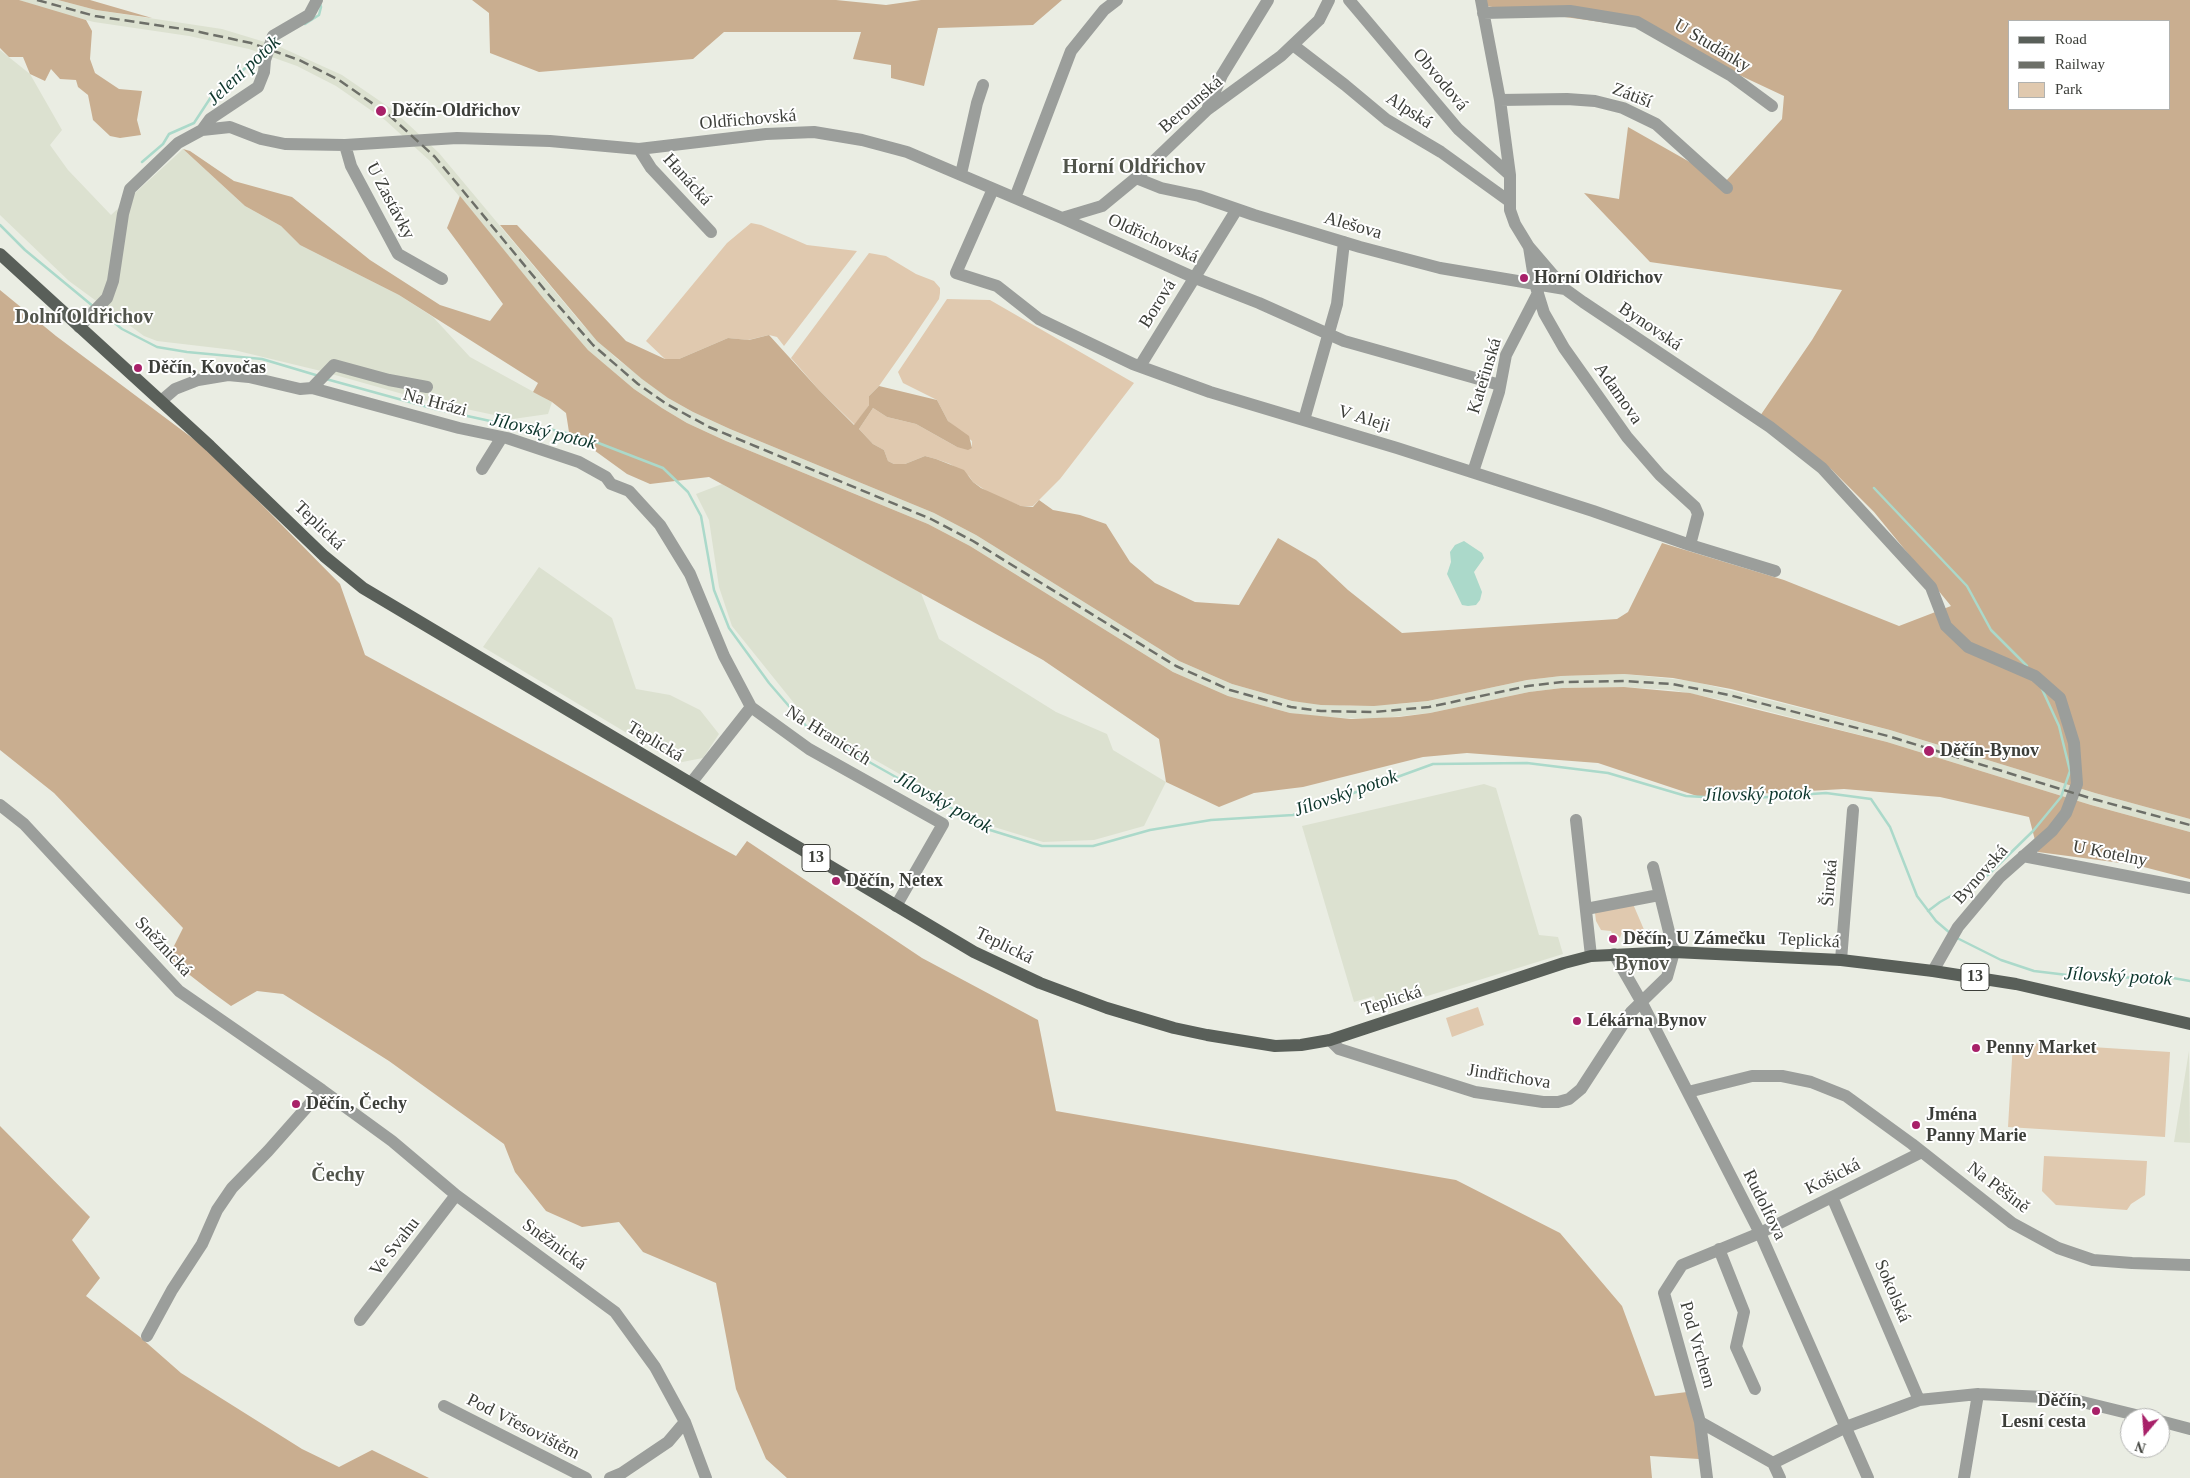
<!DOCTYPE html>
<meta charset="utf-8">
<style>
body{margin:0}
#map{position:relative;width:2190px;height:1478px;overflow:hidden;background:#eaede3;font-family:"Times New Roman",serif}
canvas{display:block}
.legend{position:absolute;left:2008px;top:20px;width:162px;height:90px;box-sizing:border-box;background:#fff;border:1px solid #b1b2b0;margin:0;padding:6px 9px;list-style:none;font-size:15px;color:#3c3e39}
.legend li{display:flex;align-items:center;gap:10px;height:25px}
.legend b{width:25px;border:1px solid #b1b2b0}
.north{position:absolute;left:2120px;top:1408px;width:50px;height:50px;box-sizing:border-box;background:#fff;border:1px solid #b1b2b0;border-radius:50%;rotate:198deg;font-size:14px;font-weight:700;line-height:20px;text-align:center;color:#3c3e39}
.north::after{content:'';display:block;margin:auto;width:18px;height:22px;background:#a82169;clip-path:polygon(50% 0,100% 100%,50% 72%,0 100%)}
</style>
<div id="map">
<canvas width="2190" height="1478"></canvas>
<ul class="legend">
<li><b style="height:6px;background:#595f59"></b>Road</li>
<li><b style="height:6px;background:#6d6f68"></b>Railway</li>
<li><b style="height:14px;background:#e0c9af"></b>Park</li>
</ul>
<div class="north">N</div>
</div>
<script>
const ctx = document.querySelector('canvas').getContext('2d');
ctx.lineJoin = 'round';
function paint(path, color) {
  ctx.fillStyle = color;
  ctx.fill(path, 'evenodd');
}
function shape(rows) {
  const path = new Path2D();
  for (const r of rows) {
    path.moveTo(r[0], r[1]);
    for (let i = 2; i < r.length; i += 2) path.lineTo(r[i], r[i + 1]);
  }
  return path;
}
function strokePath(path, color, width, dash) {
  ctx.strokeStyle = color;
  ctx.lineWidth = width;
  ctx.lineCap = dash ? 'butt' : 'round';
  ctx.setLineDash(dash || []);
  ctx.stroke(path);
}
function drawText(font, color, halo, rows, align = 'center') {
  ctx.font = font + ' "Times New Roman",serif';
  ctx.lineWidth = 4;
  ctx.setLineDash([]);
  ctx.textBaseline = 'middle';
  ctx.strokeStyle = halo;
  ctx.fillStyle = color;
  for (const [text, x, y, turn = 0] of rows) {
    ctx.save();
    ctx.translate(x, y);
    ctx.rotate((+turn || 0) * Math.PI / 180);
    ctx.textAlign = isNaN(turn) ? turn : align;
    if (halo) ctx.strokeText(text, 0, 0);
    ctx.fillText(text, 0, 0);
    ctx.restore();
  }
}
const built = shape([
 [19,0,58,0,96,10,222,29,278,46,342,75,393,110,439,153,582,324,616,358,668,398,693,412,730,429,934,513,976,535,1179,661,1232,684,1292,701,1351,706,1398,704,1428,701,1527,680,1561,676,1624,674,1692,681,1890,730,2095,793,2190,819,2190,832,2091,805,1887,742,1728,701,1672,690,1624,687,1562,688,1529,692,1430,713,1374,719,1320,717,1290,713,1228,696,1173,672,970,546,928,524,726,441,687,423,662,408,634,389,588,350,544,299,430,161,385,120,336,86,297,66,249,49,189,36,94,22,51,11],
 [0,50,30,74,62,130,50,145,68,170,111,215,183,149,245,206,281,226,300,245,399,295,433,317,470,357,552,402,548,414,513,419,424,400,321,371,234,350,157,341,144,336,69,281,0,215],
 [722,484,921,593,939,639,1056,712,1107,734,1113,750,1166,782,1144,826,1094,840,1043,842,991,826,810,723,732,626,719,587,709,520,696,494],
 [539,567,612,618,636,689,670,695,700,710,719,734,703,758,677,763,483,647],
 [1484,784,1496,788,1539,935,1558,937,1563,954,1379,1011,1374,996,1354,1002,1302,826],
 [2189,1051,2190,1143,2174,1142]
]);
const green = shape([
 [751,223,761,225,807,245,857,251,784,346,777,337,769,335,748,340,728,338,679,359,665,359,646,341,727,243],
 [869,253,886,256,916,274,934,281,940,288,940,293,939,299,910,342,879,386,869,396,869,405,855,425,819,390,791,358],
 [947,299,990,300,1134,383,1060,479,1033,506,1021,506,991,494,973,482,969,476,950,464,936,459,925,456,905,464,894,464,888,461,884,450,873,444,859,429,873,408,887,417,916,424,957,447,972,448,972,441,948,421,937,400,903,383,898,372],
 [1633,904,1645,932,1629,936,1626,932,1622,932,1620,938,1618,936,1613,936,1611,931,1601,930,1596,921,1595,913],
 [1478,1007,1484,1025,1452,1037,1446,1018],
 [2013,1042,2170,1052,2165,1137,2008,1127],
 [2044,1156,2147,1161,2145,1195,2131,1204,2127,1210,2056,1205,2042,1191]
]);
const forest = shape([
 [0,0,19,0,86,20,92,31,90,59,95,73,119,89,142,91,137,120,141,135,120,138,110,136,93,120,88,95,78,87,76,80,60,79,51,69,45,81,30,74,23,57,9,57,0,48],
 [58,0,90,0,152,18,96,10],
 [472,0,836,0,886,5,921,0,1062,0,1033,25,938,28,924,86,891,78,891,65,853,59,861,32,724,32,693,59,539,72,490,53,489,13],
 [1477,0,2190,0,2190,819,2095,793,1890,730,1731,689,1673,678,1624,674,1561,676,1527,680,1428,701,1374,706,1321,705,1292,701,1232,684,1179,661,976,535,934,513,730,429,693,412,668,398,642,379,597,341,500,225,517,225,626,341,665,359,679,359,728,338,749,340,769,335,819,390,854,425,869,405,869,396,879,386,937,400,948,421,969,436,972,448,968,450,957,447,916,424,887,417,873,408,859,429,873,444,884,450,888,461,894,464,905,464,925,456,936,459,964,470,973,482,981,488,1021,506,1033,507,1039,500,1053,510,1080,515,1106,524,1130,562,1155,583,1195,602,1239,605,1278,538,1316,560,1348,590,1402,633,1617,619,1628,612,1662,543,1784,580,1899,626,1951,606,1874,512,1831,469,1760,416,1812,340,1842,290,1650,262,1584,193,1619,199,1628,127,1725,182,1782,119,1784,96,1637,27,1478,5],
 [2009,21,2169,21,2169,109,2009,109],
 [183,149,190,151,234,181,292,197,370,260,440,305,490,321,503,304,447,228,460,196,544,299,588,350,634,389,662,408,687,423,726,441,928,524,970,546,1173,672,1228,696,1290,713,1351,719,1399,717,1430,713,1529,692,1562,688,1624,687,1690,693,1887,742,2091,805,2190,832,2190,879,2136,865,2038,852,2029,817,1940,797,1844,789,1700,797,1598,763,1467,753,1423,757,1303,787,1254,793,1219,807,1166,782,1159,739,1043,660,709,477,650,484,627,474,569,432,566,413,552,402,533,392,538,383,399,295,300,245,281,226,245,206],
 [0,290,56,336,207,449,340,584,365,655,736,856,747,841,922,958,1038,1020,1056,1111,1456,1180,1560,1233,1622,1306,1655,1396,1687,1392,1695,1418,1699,1459,1650,1456,1652,1478,787,1478,766,1459,736,1389,716,1283,643,1252,619,1222,582,1227,546,1211,515,1172,504,1144,389,1061,283,994,257,991,231,1006,209,990,168,958,183,928,54,793,0,750],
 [0,1126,90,1217,72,1240,100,1278,86,1296,140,1337,181,1373,302,1449,339,1467,372,1450,429,1478,0,1478]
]);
const water = shape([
 [1464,541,1482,553,1484,558,1474,572,1482,592,1480,600,1476,605,1468,606,1462,605,1447,574,1451,562,1450,552,1455,545]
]);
const stream = shape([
 [305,24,319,15,321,7,320,3],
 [142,162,163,144,169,134,194,123,211,97,222,90,261,53],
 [0,225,25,250,94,307],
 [101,312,122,329,157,347,187,352,262,359,319,376],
 [326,379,435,409,504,424,549,429,583,437,663,468,688,492,701,516,714,590,729,628,769,683,807,727,990,830,1042,846,1093,846,1150,830,1211,820,1293,815,1433,764,1527,763,1608,773,1686,796,1739,799,1826,793,1871,799,1890,827,1917,896,1936,921,1950,933],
 [1874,488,1967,586,1991,630,2027,666],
 [1928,911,1940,902,1988,875,2033,831,2061,797,2070,771,2059,726,2042,689],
 [1957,938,2001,960,2034,971,2084,977,2173,978,2190,981]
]);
const minor = shape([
 [1349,0,1458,129,1510,175],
 [1481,0,1500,100,1510,175,1510,210,1515,224,1529,247,1565,289,1583,302,1770,427,1822,468,1931,587,1946,626,1968,647,2035,676,2060,698,2074,743,2077,784,2066,813,2052,831,2000,877,1958,927,1933,971],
 [1483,13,1570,11,1637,22,1730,75,1772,106],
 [1293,45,1345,85,1387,120,1441,152,1509,201],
 [1500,100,1567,99,1595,101,1623,108,1656,124,1727,188],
 [1208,107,1222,75,1268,0],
 [202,130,210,119,258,87,264,72,265,60,273,36,309,15,317,0],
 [345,145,351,166,398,254,442,279],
 [639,149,651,168,711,232],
 [961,174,977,103,983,85],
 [1136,178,1161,188,1199,196,1254,215,1360,247,1440,268,1565,289],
 [993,189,956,273,997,286,1039,319,1133,364,1210,392,1397,448,1593,511,1690,545,1775,571],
 [1015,198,1071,51,1104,10,1117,0],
 [1062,218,1102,206,1136,178,1207,110,1281,56,1319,20,1329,0],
 [1529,247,1535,284,1544,313,1564,348,1627,437,1660,475,1695,507,1698,514,1690,545],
 [79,327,107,298,113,281,123,214,130,189,178,143,202,130,230,127,261,139,285,144,345,145,457,138,550,141,639,149,766,134,814,132,862,140,907,152,1062,218,1195,278,1259,303,1344,341,1500,385],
 [1140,366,1237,209],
 [312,388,334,365,389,380,427,387],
 [161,401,175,389,198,380,228,375,249,377,300,389,312,388,459,428,507,438,579,462,606,477,611,484,629,491,660,525,690,574,724,656,751,707],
 [1304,420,1337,304,1344,242],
 [482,469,502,437],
 [1473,472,1499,392,1506,355,1538,293],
 [691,783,751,707,809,749,943,824,896,906],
 [0,805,24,824,179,991,322,1090,392,1141,456,1195,615,1312,655,1367,685,1422,706,1478],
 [1576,820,1591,956],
 [2023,856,2190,888],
 [1586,909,1659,895],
 [1614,954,1641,1001,1760,1233,1868,1478],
 [1841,960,1853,810],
 [1330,1040,1339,1049,1475,1092,1543,1102,1558,1102,1569,1099,1581,1089,1631,1012,1667,977,1674,952,1653,867],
 [1688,1092,1752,1076,1782,1076,1811,1082,1846,1096,1912,1144,2012,1223,2058,1248,2093,1260,2132,1263,2190,1265],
 [1832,1197,1919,1400],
 [1719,1249,1744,1312,1736,1347,1755,1389],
 [360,1320,456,1195],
 [147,1336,172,1290,202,1244,217,1210,232,1188,268,1151,322,1090],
 [444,1406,586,1478],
 [2160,1421,2190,1429],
 [1700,1422,1773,1463,1780,1478],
 [1773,1463,1846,1427,1919,1400,1978,1394,2066,1398,2148,1418],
 [610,1478,622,1473,668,1442,685,1422],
 [1707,1478,1700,1422,1664,1293,1682,1265,1760,1233,1922,1152],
 [1964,1478,1978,1394]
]);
const major = shape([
 [0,254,210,446,324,556,363,588,974,952,1040,983,1107,1008,1174,1028,1207,1035,1275,1046,1301,1045,1330,1040,1564,963,1591,956,1674,952,1841,960,1933,971,2016,984,2190,1024]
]);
const rail = shape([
 [37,0,95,16,190,30,251,43,299,60,339,80,389,115,435,157,549,295,593,345,638,384,665,403,709,427,931,519,973,541,1176,666,1230,690,1291,707,1321,711,1374,712,1429,707,1528,686,1562,682,1624,681,1672,684,1729,695,1888,736,2093,799,2190,825]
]);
const markers = [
 [381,111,6,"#a82169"],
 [1524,278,5,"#a82169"],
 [138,368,5,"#a82169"],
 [1929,751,6,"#a82169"],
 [836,881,5,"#a82169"],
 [1613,939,5,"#a82169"],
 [1577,1021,5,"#a82169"],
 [1976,1048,5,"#a82169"],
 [296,1104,5,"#a82169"],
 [1916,1125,5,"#a82169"],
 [2096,1411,5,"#a82169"]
];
const shields = [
 [816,858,28],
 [1975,977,28]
];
const shieldNames = [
 ["13",816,858],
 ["13",1975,977]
];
const streetNames = [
 ["U Studánky",1712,46,31],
 ["Obvodová",1440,80,50],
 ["Zátiší",1632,96,21],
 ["Berounská",1191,105,-41],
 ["Alpská",1409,111,33],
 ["Oldřichovská",748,120,-5],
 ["Hanácká",687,180,48],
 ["U Zastávky",390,201,62],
 ["Alešova",1353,226,16],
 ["Oldřichovská",1153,239,24],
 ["Borová",1158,304,-58],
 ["Bynovská",1650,327,34],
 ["Kateřinská",1485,376,-73],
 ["Adamova",1618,394,55],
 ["Na Hrázi",435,403,15],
 ["V Aleji",1364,419,17],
 ["Teplická",319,526,44],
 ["Na Hranicích",828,736,32],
 ["Teplická",655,742,31],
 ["U Kotelny",2110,854,11],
 ["Bynovská",1981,875,-48],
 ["Široká",1830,883,-85],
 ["Teplická",1809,941,3],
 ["Teplická",1004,946,26],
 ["Sněžnická",163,947,47],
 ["Teplická",1392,1001,-18],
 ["Jindřichova",1509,1077,9],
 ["Košická",1833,1177,-27],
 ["Na Pěšině",1998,1188,37],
 ["Rudolfova",1764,1205,64],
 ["Sněžnická",554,1245,36],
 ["Ve Svahu",395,1247,-52],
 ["Sokolská",1892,1291,67],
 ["Pod Vrchem",1697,1345,74],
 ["Pod Vřesovištěm",523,1427,27]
];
const poiNames = [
 ["Děčín-Oldřichov",392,111],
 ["Horní Oldřichov",1534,278],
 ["Děčín, Kovočas",148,368],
 ["Děčín-Bynov",1940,751],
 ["Děčín, Netex",846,881],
 ["Děčín, U Zámečku",1623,939],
 ["Lékárna Bynov",1587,1021],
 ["Penny Market",1986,1048],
 ["Děčín, Čechy",306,1104],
 ["Jména",1926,1115],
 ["Panny Marie",1926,1136],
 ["Děčín,",2086,1401,"right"],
 ["Lesní cesta",2086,1422,"right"]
];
const waterNames = [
 ["Jelení potok",244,71,-43],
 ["Jílovský potok",543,432,13],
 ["Jílovský potok",1346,794,-19],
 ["Jílovský potok",1757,795,-1],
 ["Jílovský potok",943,803,29],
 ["Jílovský potok",2118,977,3]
];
const quarterNames = [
 ["Horní Oldřichov",1134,168],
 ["Dolní Oldřichov",84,318],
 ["Bynov",1642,965],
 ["Čechy",338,1176]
];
paint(built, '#dce1d0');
paint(green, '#e0c9af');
paint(forest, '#c9ae90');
paint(water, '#abd9ca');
strokePath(stream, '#abd9ca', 2.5);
strokePath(minor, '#9b9e9b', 12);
strokePath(major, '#595f59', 12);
strokePath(rail, '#6d6f68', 2.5, [10, 5]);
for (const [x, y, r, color] of markers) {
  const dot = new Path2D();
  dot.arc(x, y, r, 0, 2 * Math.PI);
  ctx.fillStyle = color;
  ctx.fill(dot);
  strokePath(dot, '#fff', 2);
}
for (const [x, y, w] of shields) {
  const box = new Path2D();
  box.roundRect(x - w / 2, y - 13.5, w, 27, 4);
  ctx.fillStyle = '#fff';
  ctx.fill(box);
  strokePath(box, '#3c3e39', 1);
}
drawText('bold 16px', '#3c3e39', null, shieldNames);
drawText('18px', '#3c3e39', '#fff', streetNames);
drawText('bold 18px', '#3c3e39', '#fff', poiNames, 'left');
drawText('italic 19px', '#0d362c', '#fff', waterNames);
drawText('bold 20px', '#51544b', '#fff', quarterNames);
</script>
